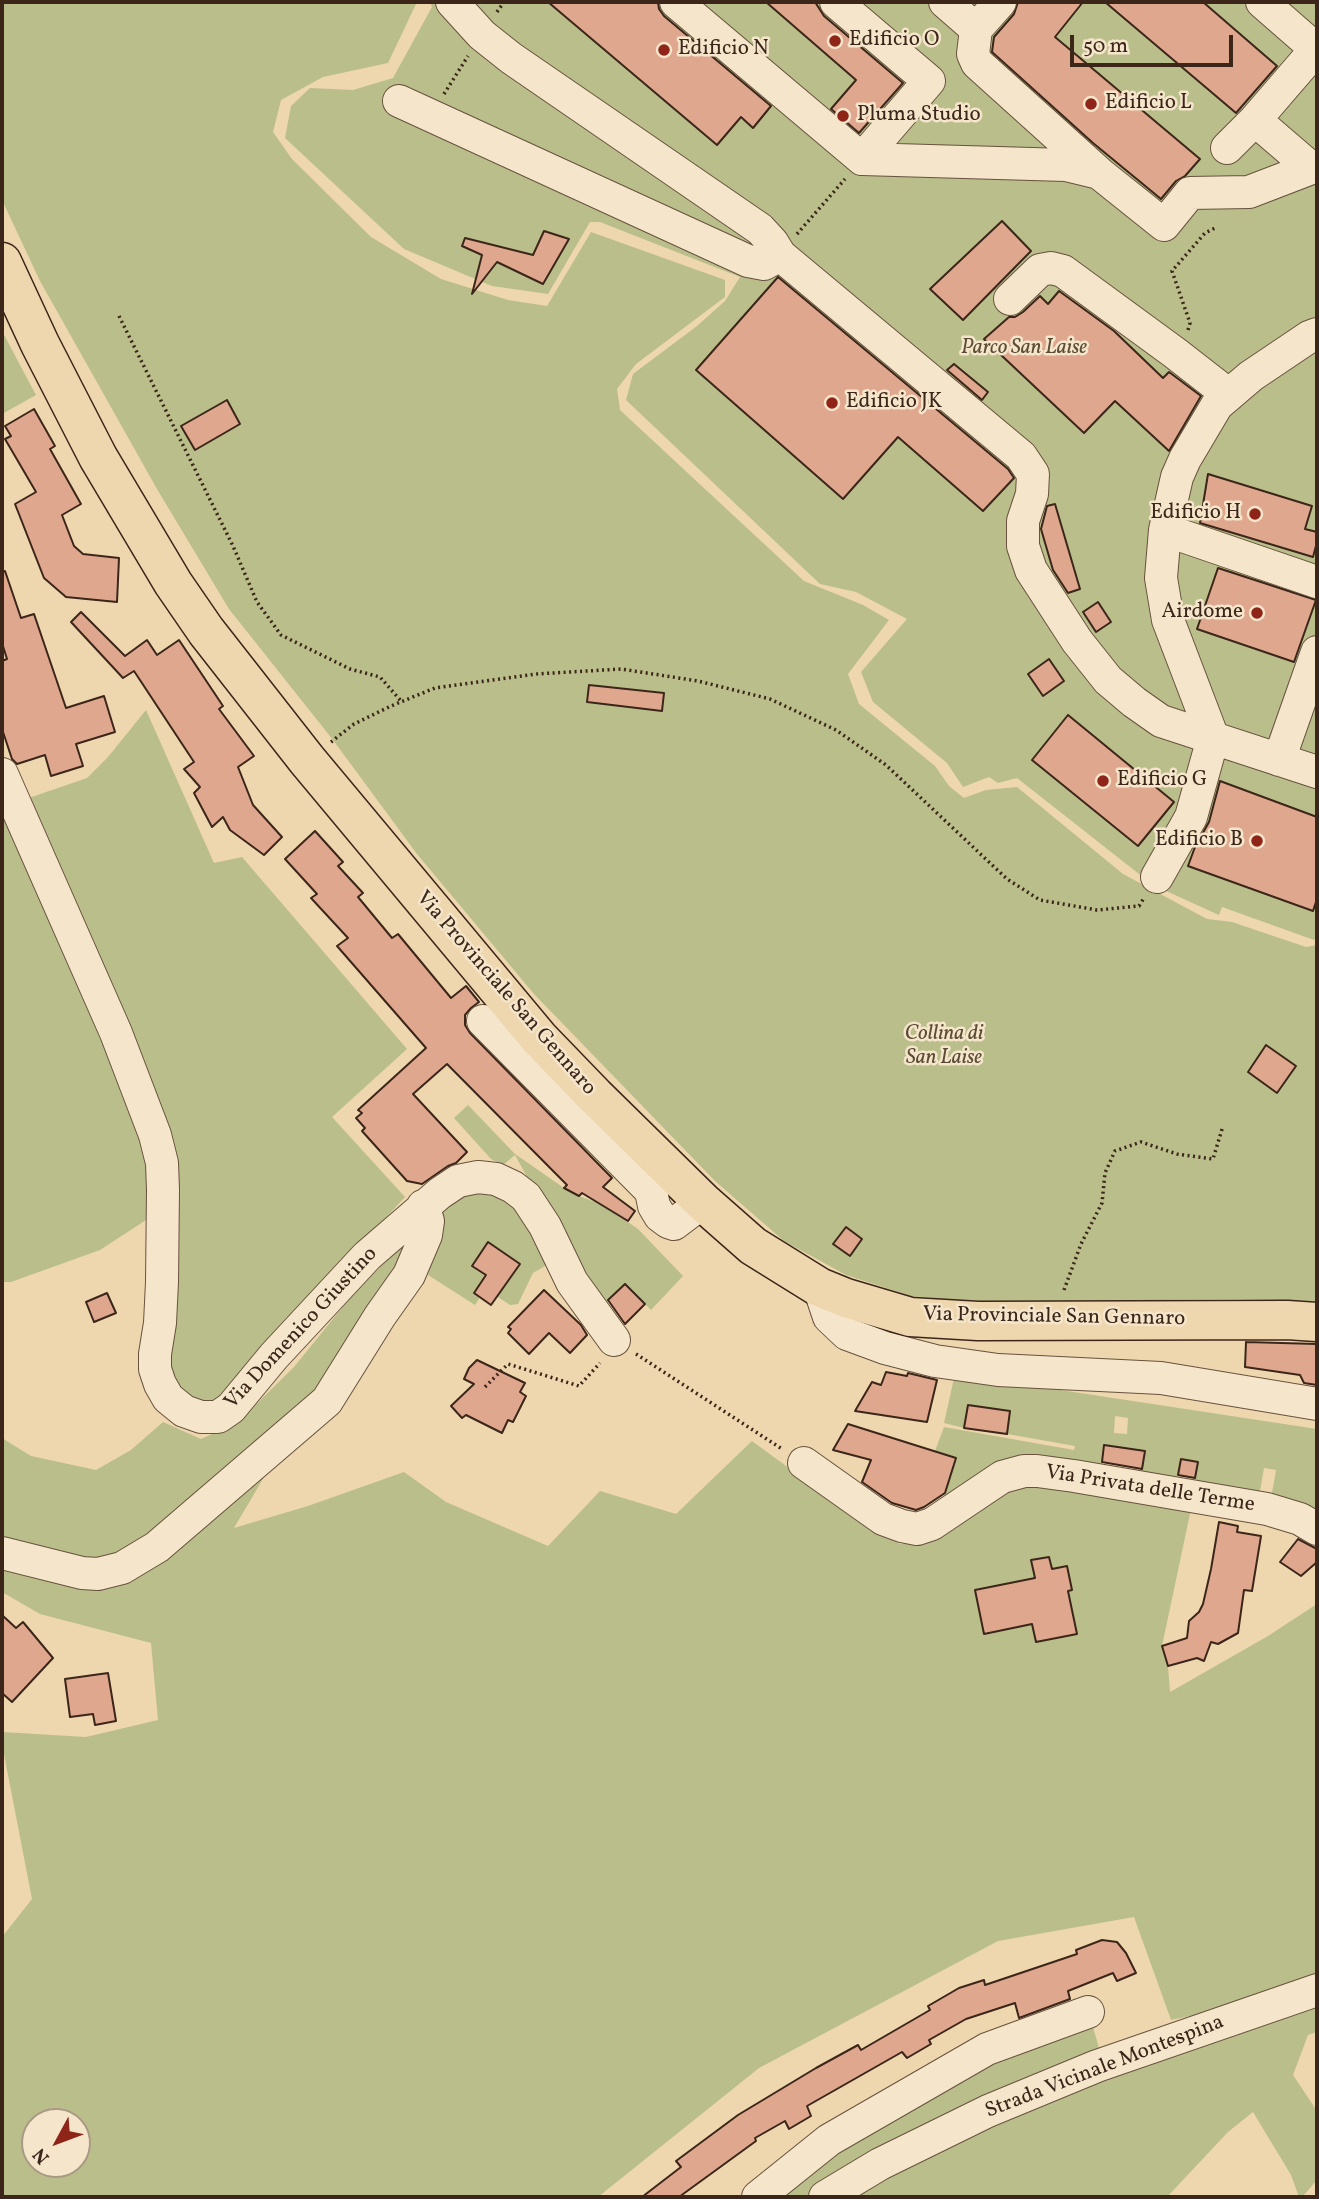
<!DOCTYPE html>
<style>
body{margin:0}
#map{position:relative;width:1319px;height:2199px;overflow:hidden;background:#eed7af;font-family:Vollkorn,serif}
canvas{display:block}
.frame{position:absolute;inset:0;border:4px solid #3b2619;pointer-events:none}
.north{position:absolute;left:21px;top:2108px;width:70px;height:70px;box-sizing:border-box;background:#f4e5cb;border:2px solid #aa9984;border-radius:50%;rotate:229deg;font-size:19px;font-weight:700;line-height:28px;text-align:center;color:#3b2619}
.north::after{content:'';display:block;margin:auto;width:24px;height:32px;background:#8f2418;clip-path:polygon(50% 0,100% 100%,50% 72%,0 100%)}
.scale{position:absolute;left:1070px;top:35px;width:163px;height:32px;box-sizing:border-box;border:4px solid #3b2619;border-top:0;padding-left:9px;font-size:21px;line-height:24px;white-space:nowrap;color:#3b2619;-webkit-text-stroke:5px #f4e5cb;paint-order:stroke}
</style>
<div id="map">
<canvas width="1319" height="2199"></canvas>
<div class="frame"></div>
<div class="north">N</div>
<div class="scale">50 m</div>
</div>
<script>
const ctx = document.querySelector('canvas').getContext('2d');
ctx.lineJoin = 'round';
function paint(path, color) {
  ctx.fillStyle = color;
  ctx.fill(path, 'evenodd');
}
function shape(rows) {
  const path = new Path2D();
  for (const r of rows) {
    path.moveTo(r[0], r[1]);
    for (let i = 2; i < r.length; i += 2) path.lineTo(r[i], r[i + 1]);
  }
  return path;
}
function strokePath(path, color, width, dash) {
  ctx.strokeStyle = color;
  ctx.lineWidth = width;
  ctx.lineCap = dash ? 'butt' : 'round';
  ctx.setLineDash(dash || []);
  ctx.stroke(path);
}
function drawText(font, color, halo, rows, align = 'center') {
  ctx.font = font + ' Vollkorn,serif';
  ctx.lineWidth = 5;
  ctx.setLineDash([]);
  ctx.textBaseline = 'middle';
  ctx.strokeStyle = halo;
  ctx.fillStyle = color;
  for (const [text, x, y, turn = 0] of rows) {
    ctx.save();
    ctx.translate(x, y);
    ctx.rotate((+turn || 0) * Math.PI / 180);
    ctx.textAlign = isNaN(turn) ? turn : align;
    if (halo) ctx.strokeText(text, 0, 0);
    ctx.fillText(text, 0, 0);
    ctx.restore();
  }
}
const green = shape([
 [2,2,417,2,388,63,323,77,281,100,273,132,292,159,371,237,441,279,508,300,547,306,591,232,725,280,725,297,636,364,617,389,620,410,804,581,863,605,889,620,848,674,859,704,935,766,949,786,964,798,986,790,1017,787,1123,874,1207,919,1232,922,1306,947,1317,945,1317,1301,1234,1299,979,1302,911,1296,846,1275,784,1241,715,1181,534,994,417,854,333,740,229,609,157,489,40,281,2,200],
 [227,400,240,424,196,450,182,426],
 [589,685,663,693,662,711,588,702],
 [1266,1045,1296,1066,1277,1093,1248,1072],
 [430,2,1317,2,1317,936,1314,940,1222,907,1219,915,1153,885,1017,778,998,783,989,777,963,787,947,763,873,702,861,672,907,619,856,592,820,584,626,400,633,374,697,326,725,301,740,277,600,222,590,222,548,294,492,286,404,249,285,138,291,106,310,88,353,90,393,78,432,7],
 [2,331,36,395,2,414],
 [146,710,214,863,242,857,407,1049,332,1117,405,1197,215,1402,197,1400,173,1391,162,1359,178,1179,26,799,87,778,108,757],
 [2,806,132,1105,147,1168,146,1220,100,1250,11,1282,2,1282],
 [468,1105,515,1154,564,1188,579,1196,598,1203,619,1216,638,1229,683,1276,651,1310,625,1284,600,1309,515,1155,503,1165,491,1159,454,1118],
 [466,1184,506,1188,552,1262,533,1273,518,1304,510,1305,480,1285,474,1293,480,1297,475,1305,428,1275,436,1209],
 [488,1242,520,1264,515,1271,496,1282,472,1266],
 [420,1228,308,1409,174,1520,107,1563,2,1540,2,1438,31,1456,96,1470,131,1450,163,1422,201,1439,237,1423,294,1367,354,1293],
 [955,1374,1317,1429,1317,1513,1292,1500,1194,1481,1197,1462,1181,1459,1177,1478,1141,1476,1144,1451,1104,1446,1101,1470,1072,1466,940,1509,956,1458,935,1451,944,1427,1074,1450,1075,1446,1007,1434,1010,1411,968,1405,964,1428,944,1423],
 [1115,1416,1128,1418,1127,1434,1114,1433],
 [1264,1468,1276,1470,1272,1493,1260,1491],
 [752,1441,853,1515,900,1544,926,1541,1022,1484,1191,1509,1162,1646,1168,1666,1170,1692,1268,1636,1317,1604,1317,1977,1246,2004,1171,2020,1134,1917,998,1941,759,2068,598,2197,2,2197,2,1937,32,1899,2,1744,2,1732,86,1737,158,1720,151,1643,40,1614,2,1592,2,1563,72,1581,270,1467,234,1528,308,1506,404,1472,446,1502,548,1546,600,1491,676,1514],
 [1049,1557,1052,1569,1067,1566,1072,1590,1068,1591,1077,1634,1036,1642,1032,1624,984,1634,975,1590,1035,1578,1031,1561],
 [35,2122,77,2122,77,2164,35,2164],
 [1317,1999,1317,2032,1308,2035,1293,2075,1317,2111,1317,2180,1302,2197,1299,2197,1291,2175,1253,2112,1228,2132,1167,2197,840,2197,861,2182,1117,2072],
 [1090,2017,1099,2048,941,2122,810,2197,775,2197,870,2127,996,2054]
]);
const building = shape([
 [548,2,658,2,659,9,664,16,771,106,753,128,741,117,717,145,548,2],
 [766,2,815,2,824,16,903,83,859,133,831,109,856,80,766,2],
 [1018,2,1083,2,1055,37,1200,159,1185,176,1176,181,1161,199,1093,143,992,52,994,37,1014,14,1018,2],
 [1105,2,1203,2,1277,66,1236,113,1105,2],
 [1002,221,1031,251,963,320,930,289,1002,221],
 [544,231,569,239,543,284,497,262,472,294,482,255,462,246,465,238,533,255,544,231],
 [778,277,1008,469,1014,478,983,511,898,437,843,499,696,370,778,277],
 [1059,291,1114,331,1163,378,1169,372,1201,396,1169,451,1115,401,1084,433,984,339,1009,317,1015,317,1023,312,1040,296,1048,304,1059,291],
 [954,364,988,392,982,400,947,370,954,364],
 [227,400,240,424,195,450,181,426,227,400],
 [34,409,55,446,50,449,81,504,62,515,74,546,83,554,119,558,117,602,66,597,44,578,15,504,36,492,5,439,11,436,5,426,34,409],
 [1208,474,1312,506,1305,529,1317,532,1317,542,1313,557,1200,523,1208,474],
 [1055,504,1080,589,1068,593,1053,570,1041,529,1047,506,1055,504],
 [1218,568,1316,600,1294,662,1197,629,1218,568],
 [5,571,21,618,34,614,66,708,104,696,115,732,76,744,83,766,51,776,45,755,17,764,12,759,2,729,2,661,7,659,2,643,2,572,5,571],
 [1098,602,1111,622,1096,632,1083,612,1098,602],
 [81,612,125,656,147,640,157,655,179,640,223,706,219,709,254,756,238,767,253,805,282,837,264,855,230,830,223,817,212,827,194,793,200,787,184,769,194,762,134,671,123,678,71,622,81,612],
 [1049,659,1064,681,1043,696,1028,674,1049,659],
 [589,685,664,693,662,711,587,702,589,685],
 [1068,715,1174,802,1138,846,1032,760,1068,715],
 [1220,781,1317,817,1317,899,1313,911,1188,866,1195,847,1209,822,1220,781],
 [315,831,343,862,338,866,363,893,358,897,392,938,398,934,451,998,466,986,479,1002,471,1008,465,1015,465,1025,470,1033,612,1178,603,1187,635,1211,628,1221,582,1193,579,1196,564,1188,567,1185,447,1064,413,1094,467,1152,456,1163,448,1166,422,1184,407,1181,362,1131,365,1128,356,1118,362,1113,358,1110,426,1048,337,946,348,938,311,898,317,894,285,859,315,831],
 [1266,1045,1296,1066,1277,1093,1248,1072,1266,1045],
 [846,1227,862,1239,850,1256,833,1244,846,1227],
 [488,1242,520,1264,491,1305,474,1293,486,1275,472,1266,488,1242],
 [625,1284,645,1304,625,1324,608,1300,625,1284],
 [544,1290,581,1325,587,1335,570,1353,549,1333,529,1354,508,1333,511,1329,508,1327,544,1290],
 [107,1293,116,1313,94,1322,86,1302,107,1293],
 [1246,1342,1317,1344,1317,1385,1304,1383,1300,1375,1245,1367,1246,1342],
 [477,1360,525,1383,520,1392,526,1396,513,1422,508,1420,502,1433,466,1415,462,1418,451,1406,474,1384,464,1379,469,1368,477,1360],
 [886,1372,907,1376,908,1373,937,1380,927,1422,855,1411,872,1382,881,1385,886,1372],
 [968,1405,1010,1411,1007,1434,964,1428,968,1405],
 [848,1424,956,1458,945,1493,924,1507,916,1510,892,1503,862,1482,871,1460,833,1450,848,1424],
 [1104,1445,1145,1451,1142,1469,1102,1462,1104,1445],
 [1181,1459,1198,1462,1195,1478,1178,1475,1181,1459],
 [1219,1522,1238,1526,1237,1532,1261,1536,1252,1591,1244,1590,1238,1633,1218,1644,1211,1642,1204,1661,1197,1658,1168,1666,1162,1646,1187,1638,1189,1621,1199,1612,1203,1604,1211,1569,1219,1522],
 [1298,1539,1317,1549,1317,1562,1301,1576,1280,1562,1298,1539],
 [1049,1557,1052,1569,1067,1566,1072,1590,1068,1591,1077,1634,1036,1642,1032,1624,984,1634,975,1590,1035,1578,1031,1560,1049,1557],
 [2,1615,16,1628,23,1622,53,1658,12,1702,2,1693,2,1615],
 [108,1673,116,1721,95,1725,93,1714,70,1717,65,1679,108,1673],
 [1102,1940,1117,1942,1126,1953,1136,1973,1117,1981,1113,1973,1068,1991,1070,1999,1019,2018,1015,2003,966,2019,929,2040,931,2044,907,2058,902,2052,807,2106,811,2116,789,2129,785,2121,755,2138,756,2141,679,2197,642,2197,681,2167,676,2161,738,2115,816,2068,858,2045,861,2050,930,2010,928,2006,959,1988,984,1980,985,1985,1077,1954,1076,1950,1102,1940]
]);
const path = shape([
 [497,12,504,2],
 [444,94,468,56],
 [797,234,845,179],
 [119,316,233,546,257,602,281,635,350,669,380,677,401,701],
 [1188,330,1190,323,1172,271,1205,233,1215,228],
 [331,742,354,724,391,706,435,688,536,674,621,669,698,681,770,699,836,730,886,765,1007,879,1040,900,1097,910,1139,906,1144,898],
 [1064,1290,1081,1244,1102,1203,1105,1173,1115,1151,1141,1142,1177,1154,1213,1159,1223,1126],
 [636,1354,782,1449],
 [485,1387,508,1364,579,1386,600,1363]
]);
const minor = shape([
 [676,2,862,159,1066,165,1099,173],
 [836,2,929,81,862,159],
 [945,2,976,29,1000,2],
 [1262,2,1317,50],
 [976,29,973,54,977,63,1099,173,1164,225,1190,193,1249,192,1317,166],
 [399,101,748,261,764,264,780,255,772,242,760,229,511,58,482,35,452,2],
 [1255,120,1311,168],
 [1227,148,1255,120,1317,48],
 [780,255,1021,456,1033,474,1032,494,1023,521,1023,546,1031,570,1077,641,1108,680,1134,702,1161,721,1317,772],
 [1010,299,1040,270,1051,268,1063,271,1175,353,1229,395],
 [1165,530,1317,582],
 [1279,760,1317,652],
 [2,774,116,1033,155,1135,162,1163,163,1190,162,1282,160,1323,155,1354,155,1369,160,1384,168,1398,184,1411,201,1417,218,1417,231,1408,274,1356,367,1256,440,1193,458,1181,478,1177,496,1179,513,1187,526,1197,545,1226,572,1282,614,1340],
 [1157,877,1191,817,1213,738,1168,620,1161,578,1165,530,1177,477,1185,459,1217,405,1251,376,1309,337,1317,334],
 [483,1021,651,1191,654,1206,660,1216,668,1222,674,1224,703,1202],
 [819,1287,829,1317,847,1334,885,1348,935,1361,998,1370,1161,1378,1317,1404],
 [804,1463,883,1519,902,1526,917,1529,932,1524,1002,1477,1024,1471,1037,1471,1074,1476,1267,1509,1300,1519,1317,1529],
 [2,1553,82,1573,98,1574,122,1568,157,1547,327,1401,380,1316,409,1275,426,1235,428,1221,423,1206],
 [758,2197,829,2140,987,2049,1088,2012],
 [825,2197,880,2164,988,2111,1097,2066,1317,1990]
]);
const major = shape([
 [2,262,40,344,98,457,173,583,206,631,307,760,539,1038,595,1096,703,1202,753,1246,819,1287,846,1298,910,1317,978,1321,1287,1320,1317,1322]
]);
const markers = [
 [835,41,7,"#8f2418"],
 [664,50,7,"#8f2418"],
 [1091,104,7,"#8f2418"],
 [843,116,7,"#8f2418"],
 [832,403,7,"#8f2418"],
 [1255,514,7,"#8f2418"],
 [1257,613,7,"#8f2418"],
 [1103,781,7,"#8f2418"],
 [1257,841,7,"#8f2418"]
];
const poiNames = [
 ["Edificio O",849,41],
 ["Edificio N",678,50],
 ["Edificio L",1105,104],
 ["Pluma Studio",857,116],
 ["Edificio JK",846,403],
 ["Edificio H",1241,514,"right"],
 ["Airdome",1243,613,"right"],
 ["Edificio G",1117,781],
 ["Edificio B",1243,841,"right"]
];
const parkNames = [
 ["Parco San Laise",1024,349],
 ["Collina di",944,1035],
 ["San Laise",944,1059]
];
const streetNames = [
 ["Via Provinciale San Gennaro",505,994,49],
 ["Via Provinciale San Gennaro",1054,1318,1],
 ["Via Domenico Giustino",302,1329,-47],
 ["Via Privata delle Terme",1150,1490,9],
 ["Strada Vicinale Montespina",1105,2068,-21]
];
paint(green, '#b9be8a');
paint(building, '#e0a78f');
strokePath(building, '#3b2619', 2);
strokePath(minor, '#68523e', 34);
strokePath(major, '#3b2619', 41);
strokePath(path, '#3b2619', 3.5, [2, 3.5]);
strokePath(minor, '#f4e5cb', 32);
strokePath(major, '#eed7af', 38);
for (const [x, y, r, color] of markers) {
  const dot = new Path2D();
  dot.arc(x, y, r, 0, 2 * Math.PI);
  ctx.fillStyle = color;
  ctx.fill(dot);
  strokePath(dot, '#f4e5cb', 2.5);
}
drawText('21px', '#3b2619', '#f4e5cb', poiNames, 'left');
drawText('italic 21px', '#5a4c35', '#f4e5cb', parkNames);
drawText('21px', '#3b2619', '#f4e5cb', streetNames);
</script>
